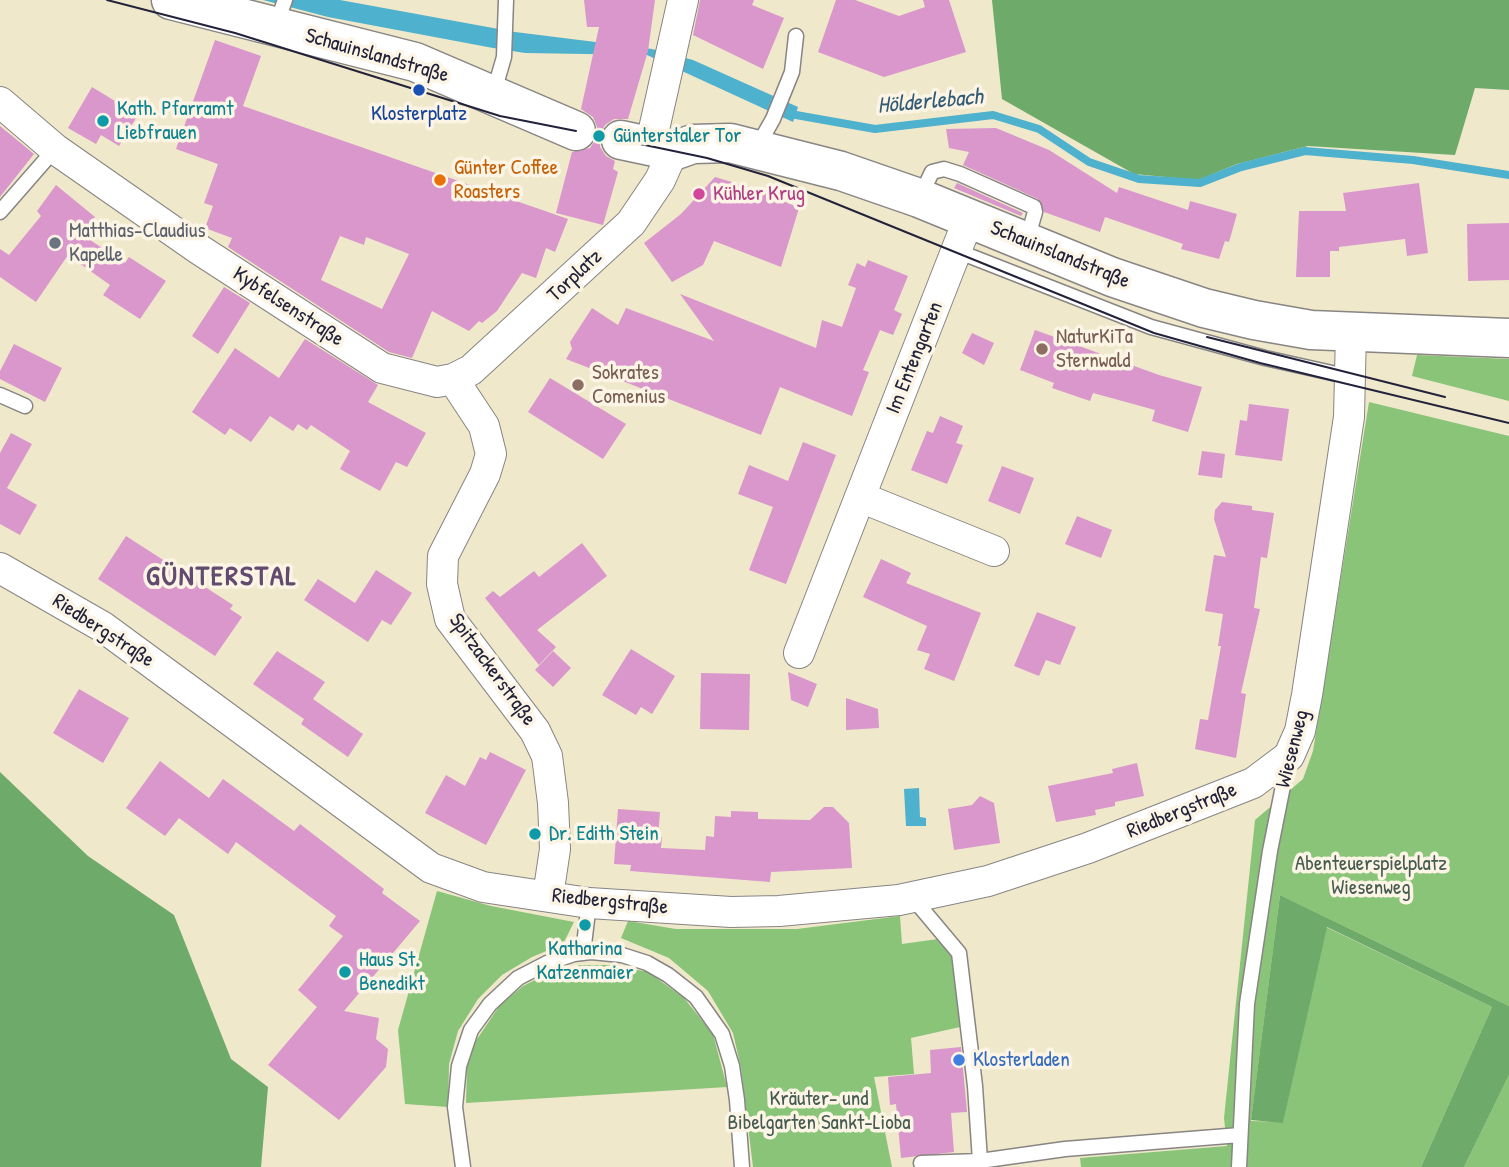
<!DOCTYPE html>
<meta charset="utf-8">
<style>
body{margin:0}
canvas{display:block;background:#efe8cb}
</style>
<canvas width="1509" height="1167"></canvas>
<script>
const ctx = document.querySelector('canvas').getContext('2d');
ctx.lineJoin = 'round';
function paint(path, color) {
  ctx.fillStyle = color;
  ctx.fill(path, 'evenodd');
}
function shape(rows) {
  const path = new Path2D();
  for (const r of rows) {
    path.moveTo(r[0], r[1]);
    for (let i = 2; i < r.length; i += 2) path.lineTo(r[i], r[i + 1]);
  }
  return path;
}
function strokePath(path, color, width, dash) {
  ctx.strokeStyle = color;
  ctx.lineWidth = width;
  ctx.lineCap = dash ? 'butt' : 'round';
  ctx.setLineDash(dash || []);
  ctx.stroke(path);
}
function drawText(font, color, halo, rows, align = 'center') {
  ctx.font = font + ' "Patrick Hand",sans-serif';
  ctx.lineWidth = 7;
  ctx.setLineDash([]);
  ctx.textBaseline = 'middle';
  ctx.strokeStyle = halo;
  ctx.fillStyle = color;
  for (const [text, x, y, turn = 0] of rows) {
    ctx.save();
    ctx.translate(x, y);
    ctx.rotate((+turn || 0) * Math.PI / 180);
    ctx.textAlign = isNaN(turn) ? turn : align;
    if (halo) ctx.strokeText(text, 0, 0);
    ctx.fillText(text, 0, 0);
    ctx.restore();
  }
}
const green = shape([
 [1417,355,1509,359,1509,401,1412,376],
 [1369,402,1509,436,1509,1006,1280,895,1251,1121,1283,1122,1326,927,1492,1007,1421,1167,1081,1167,1080,1158,1227,1146,1224,1118,1255,820,1303,779,1313,751],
 [437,891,491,906,574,922,563,944,532,957,502,975,478,999,458,1031,449,1064,448,1107,405,1104,398,1030],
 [900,916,902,944,938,939,954,956,960,1027,911,1038,914,1074,874,1077,892,1167,753,1167,741,1068,733,1033,708,991,669,958,621,938,628,921,676,929,797,929],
 [581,965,614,965,648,972,684,998,713,1034,727,1087,466,1103,467,1066,473,1045,500,1005,523,986,551,972],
 [1509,1075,1509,1167,1464,1167]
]);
const forest = shape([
 [992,0,1509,0,1509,90,1475,88,1455,155,1308,146,1237,164,1198,180,1134,174,1002,99],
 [0,772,88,856,174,915,231,1059,268,1087,261,1167,0,1167],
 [1280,895,1509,1006,1509,1075,1464,1167,1421,1167,1492,1007,1327,927,1283,1123,1251,1120]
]);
const water = shape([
 [263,0,340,0,515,32,652,49,693,60,798,107,793,122,647,55,525,53,493,48,328,17],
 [919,788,920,817,926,818,926,826,906,826,904,789]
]);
const stream = shape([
 [786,111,796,115,875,129,993,115,1039,129,1089,162,1139,179,1200,183,1241,167,1305,151,1413,160,1509,175]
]);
const building = shape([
 [584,0,655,0,648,51,628,119,614,119,605,125,600,135,600,147,606,156,615,161,613,169,618,172,603,225,556,213,572,152,590,148,596,139,598,129,593,117,581,109,599,27,587,27],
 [754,0,752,5,784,18,763,69,693,35,700,0],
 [836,0,855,0,899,16,925,7,923,0,949,0,966,52,884,77,818,52],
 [215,40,261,56,243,106,568,219,555,252,546,248,536,278,522,273,497,311,482,323,479,321,469,331,432,311,412,358,389,352,228,247,232,238,205,228,213,206,204,203,218,164,176,149],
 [340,236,364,245,366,237,409,254,382,309,321,280],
 [92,87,138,115,119,146,101,135,96,144,68,128],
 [0,126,34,154,0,197],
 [996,128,1049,150,1117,193,1119,187,1188,210,1190,201,1237,214,1229,242,1225,241,1219,259,1181,249,1183,244,1105,217,1100,232,1044,212,1038,199,963,165,969,152,949,148,946,129],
 [715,177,759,190,799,208,781,267,714,241,703,265,672,282,644,243,681,214],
 [957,183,1023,213,1021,216,954,188],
 [1419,183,1428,253,1407,256,1405,239,1339,247,1339,251,1330,251,1330,277,1296,277,1299,211,1346,211,1343,193],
 [56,185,95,217,81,234,125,263,129,257,166,281,140,319,103,295,110,285,68,255,36,302,0,277,0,249,9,255,41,216,37,211],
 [1509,223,1509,280,1468,281,1467,224],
 [868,260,908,276,894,310,902,314,893,335,880,330,863,370,869,372,852,416,780,387,761,435,566,359,572,349,570,342,592,308,618,325,626,308,714,341,680,294,816,348,822,320,842,327,856,288,848,285,857,263,865,267],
 [224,287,250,303,218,354,192,336],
 [1035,330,1159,375,1202,387,1188,432,1152,421,1155,410,1093,393,1090,401,1052,388,1054,383,1020,370],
 [972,333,994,343,984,365,962,353],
 [305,339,378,385,368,402,426,433,407,467,396,462,380,491,340,469,350,451,311,425,307,430,298,424,293,431,270,416,251,442,230,428,225,435,192,412,235,348,279,378],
 [14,344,62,368,45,402,0,379,0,371],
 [550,378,626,424,603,459,528,412],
 [1249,404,1289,409,1282,461,1235,455,1240,420,1247,421],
 [940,416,963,426,956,443,963,445,947,484,911,470,927,431,933,433],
 [11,433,32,444,7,488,37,505,20,535,0,524,0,453],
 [803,442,836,455,786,584,749,570,773,507,738,494,749,465,788,481],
 [1202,451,1225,454,1222,478,1198,475],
 [1002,466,1034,478,1020,514,988,501],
 [1222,502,1252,506,1252,510,1274,513,1267,558,1261,557,1254,608,1260,609,1241,693,1246,694,1236,758,1195,749,1200,719,1208,720,1221,646,1218,646,1223,614,1205,611,1214,555,1226,557,1214,519,1215,510],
 [1077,516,1112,530,1101,558,1065,544],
 [126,536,233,605,230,609,242,617,215,656,98,579],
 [582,543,607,576,537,630,556,647,539,665,485,598,493,591,500,597,534,571,539,577],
 [881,559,911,573,906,583,981,613,954,681,924,669,930,654,917,650,927,626,863,597],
 [376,570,412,593,391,625,382,620,368,642,304,600,318,579,355,603],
 [1037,612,1076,627,1060,665,1046,660,1039,676,1014,666],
 [631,649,675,676,652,714,641,707,636,715,602,695],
 [277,651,325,682,313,699,363,734,348,757,301,724,304,719,253,684],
 [553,651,571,668,553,687,535,670],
 [788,672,817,684,808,707,791,700],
 [701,673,750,674,749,730,700,729],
 [79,689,129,718,103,763,53,733],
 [846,698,878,709,879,728,846,730],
 [490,752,526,770,486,845,425,813,446,775,465,786,480,757,486,760],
 [160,761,209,798,223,779,294,831,300,824,384,889,382,893,420,921,344,1011,379,1018,376,1039,388,1049,386,1067,339,1120,268,1065,317,1007,298,990,343,936,329,926,336,916,236,842,228,854,179,818,165,836,126,808],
 [1137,763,1144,796,1115,802,1115,806,1095,810,1096,815,1056,822,1048,786,1113,773,1112,769],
 [980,796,994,803,1000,843,954,850,948,809,972,805],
 [824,807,833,807,849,823,852,868,771,872,770,882,630,871,631,865,614,864,618,809,660,812,658,837,662,837,661,848,705,850,706,836,714,837,715,816,731,817,731,811,758,812,758,819,810,820],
 [961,1047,967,1112,951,1113,954,1152,901,1158,896,1104,890,1105,888,1077,931,1073,930,1050]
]);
const service = shape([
 [276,25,285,0],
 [493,95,504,57,506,0],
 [756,149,773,119,792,72,796,36],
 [920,197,932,172,944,169,960,174,1034,207,1035,212,1027,240],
 [0,212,55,149],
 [957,251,1151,327,1265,358,1350,377],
 [0,395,25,406],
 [912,897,959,953,975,1086,980,1161],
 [583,953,589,903],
 [921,1163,980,1161,1065,1149,1240,1135],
 [463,1167,455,1107,459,1066,471,1030,490,1004,518,978,547,963,574,954,591,952,622,955,647,963,668,975,696,997,722,1034,732,1066,737,1100,742,1167],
 [1239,1167,1247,1004,1270,851,1288,761]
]);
const minor = shape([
 [0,102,55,149,200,250,382,368,437,382,453,379,471,370,631,223,660,180,673,151],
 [650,147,683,0],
 [453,379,484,426,491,454,485,474,443,556,442,584,450,619,535,731,547,756,553,803,555,849,548,896],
 [860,497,994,551],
 [0,568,103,627,431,868,483,887,589,903,731,912,779,911,899,900,988,881,1088,848,1253,783,1289,756,1300,731,1307,695,1349,417,1351,332],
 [799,653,969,218]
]);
const secondary = shape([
 [171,0,415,62,576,131],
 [621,140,673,151,693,144,730,143,841,171,919,198,1112,277,1204,308,1254,320,1311,330,1509,338]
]);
const tram = shape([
 [107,0,235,33,500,116,576,131],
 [621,140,707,158,768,176,1154,333,1260,363,1509,423],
 [1207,337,1445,397]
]);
const markers = [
 [419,90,7,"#1a4fb4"],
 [103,121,7,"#0f9aa8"],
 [599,136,7,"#0f9aa8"],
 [440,180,7,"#e8710a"],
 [699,194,7,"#d1479c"],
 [55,243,7,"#6b7280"],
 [1042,349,7,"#8d6e63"],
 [578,385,7,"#8d6e63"],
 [535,834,7,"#0f9aa8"],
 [585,925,7,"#0f9aa8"],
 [345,972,7,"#0f9aa8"],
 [959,1060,7,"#3f7fe0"]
];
const streetNames = [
 ["Schauinslandstraße",377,56,16],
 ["Schauinslandstraße",1060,255,22],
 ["Torplatz",575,276,-43],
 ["Kybfelsenstraße",288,307,33],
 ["Im Entengarten",915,358,-68],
 ["Riedbergstraße",103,631,33],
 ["Spitzackerstraße",492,670,54],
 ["Wiesenweg",1293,749,-76],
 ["Riedbergstraße",1182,811,-22],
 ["Riedbergstraße",610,902,6]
];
const cultureNames = [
 ["Kath. Pfarramt",117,109],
 ["Liebfrauen",117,133],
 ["Günterstaler Tor",613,136],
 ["Dr. Edith Stein",549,834],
 ["Katharina",585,949,"center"],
 ["Katzenmaier",585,973,"center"],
 ["Haus St.",359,960],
 ["Benedikt",359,984]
];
const transitNames = [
 ["Klosterplatz",419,114]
];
const foodNames = [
 ["Günter Coffee",454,168],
 ["Roasters",454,192]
];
const hotelNames = [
 ["Kühler Krug",713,194]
];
const worshipNames = [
 ["Matthias-Claudius",69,231],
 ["Kapelle",69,255]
];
const educationNames = [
 ["NaturKiTa",1056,337],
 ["Sternwald",1056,361],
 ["Sokrates",592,373],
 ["Comenius",592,397]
];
const parkNames = [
 ["Abenteuerspielplatz",1371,864],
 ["Wiesenweg",1371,888],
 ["Kräuter- und",819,1099],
 ["Bibelgarten Sankt-Lioba",819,1123]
];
const shopNames = [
 ["Klosterladen",973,1060]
];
const waterNames = [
 ["Hölderlebach",930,102,-5]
];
const districtNames = [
 ["GÜNTERSTAL",222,578]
];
paint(green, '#89c479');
paint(forest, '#6eaa69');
paint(water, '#4eb1cd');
strokePath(stream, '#4eb1cd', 8);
paint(building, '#d997cc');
strokePath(service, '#888583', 17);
strokePath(minor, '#888583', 32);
strokePath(secondary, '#888583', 41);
strokePath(service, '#fff', 14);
strokePath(minor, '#fff', 30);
strokePath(secondary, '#fff', 38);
strokePath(tram, '#22223b', 2);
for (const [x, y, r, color] of markers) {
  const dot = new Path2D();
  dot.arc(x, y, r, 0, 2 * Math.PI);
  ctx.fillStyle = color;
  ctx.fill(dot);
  strokePath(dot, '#fcf5e5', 2.5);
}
drawText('21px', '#22223b', '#fcf5e5', streetNames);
drawText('21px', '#0d838f', '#fcf5e5', cultureNames, 'left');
drawText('21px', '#164399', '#fcf5e5', transitNames);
drawText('21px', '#c56008', '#fcf5e5', foodNames, 'left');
drawText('21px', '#b23c85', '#fcf5e5', hotelNames, 'left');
drawText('21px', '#5b616d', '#fcf5e5', worshipNames, 'left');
drawText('21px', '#785e54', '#fcf5e5', educationNames, 'left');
drawText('21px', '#465b51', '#fcf5e5', parkNames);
drawText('21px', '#366cbe', '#fcf5e5', shopNames, 'left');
drawText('italic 23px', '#345b75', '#fcf5e5', waterNames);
ctx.letterSpacing = '2px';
drawText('bold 28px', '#624b6e', '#fcf5e5', districtNames);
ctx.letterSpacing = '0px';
</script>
